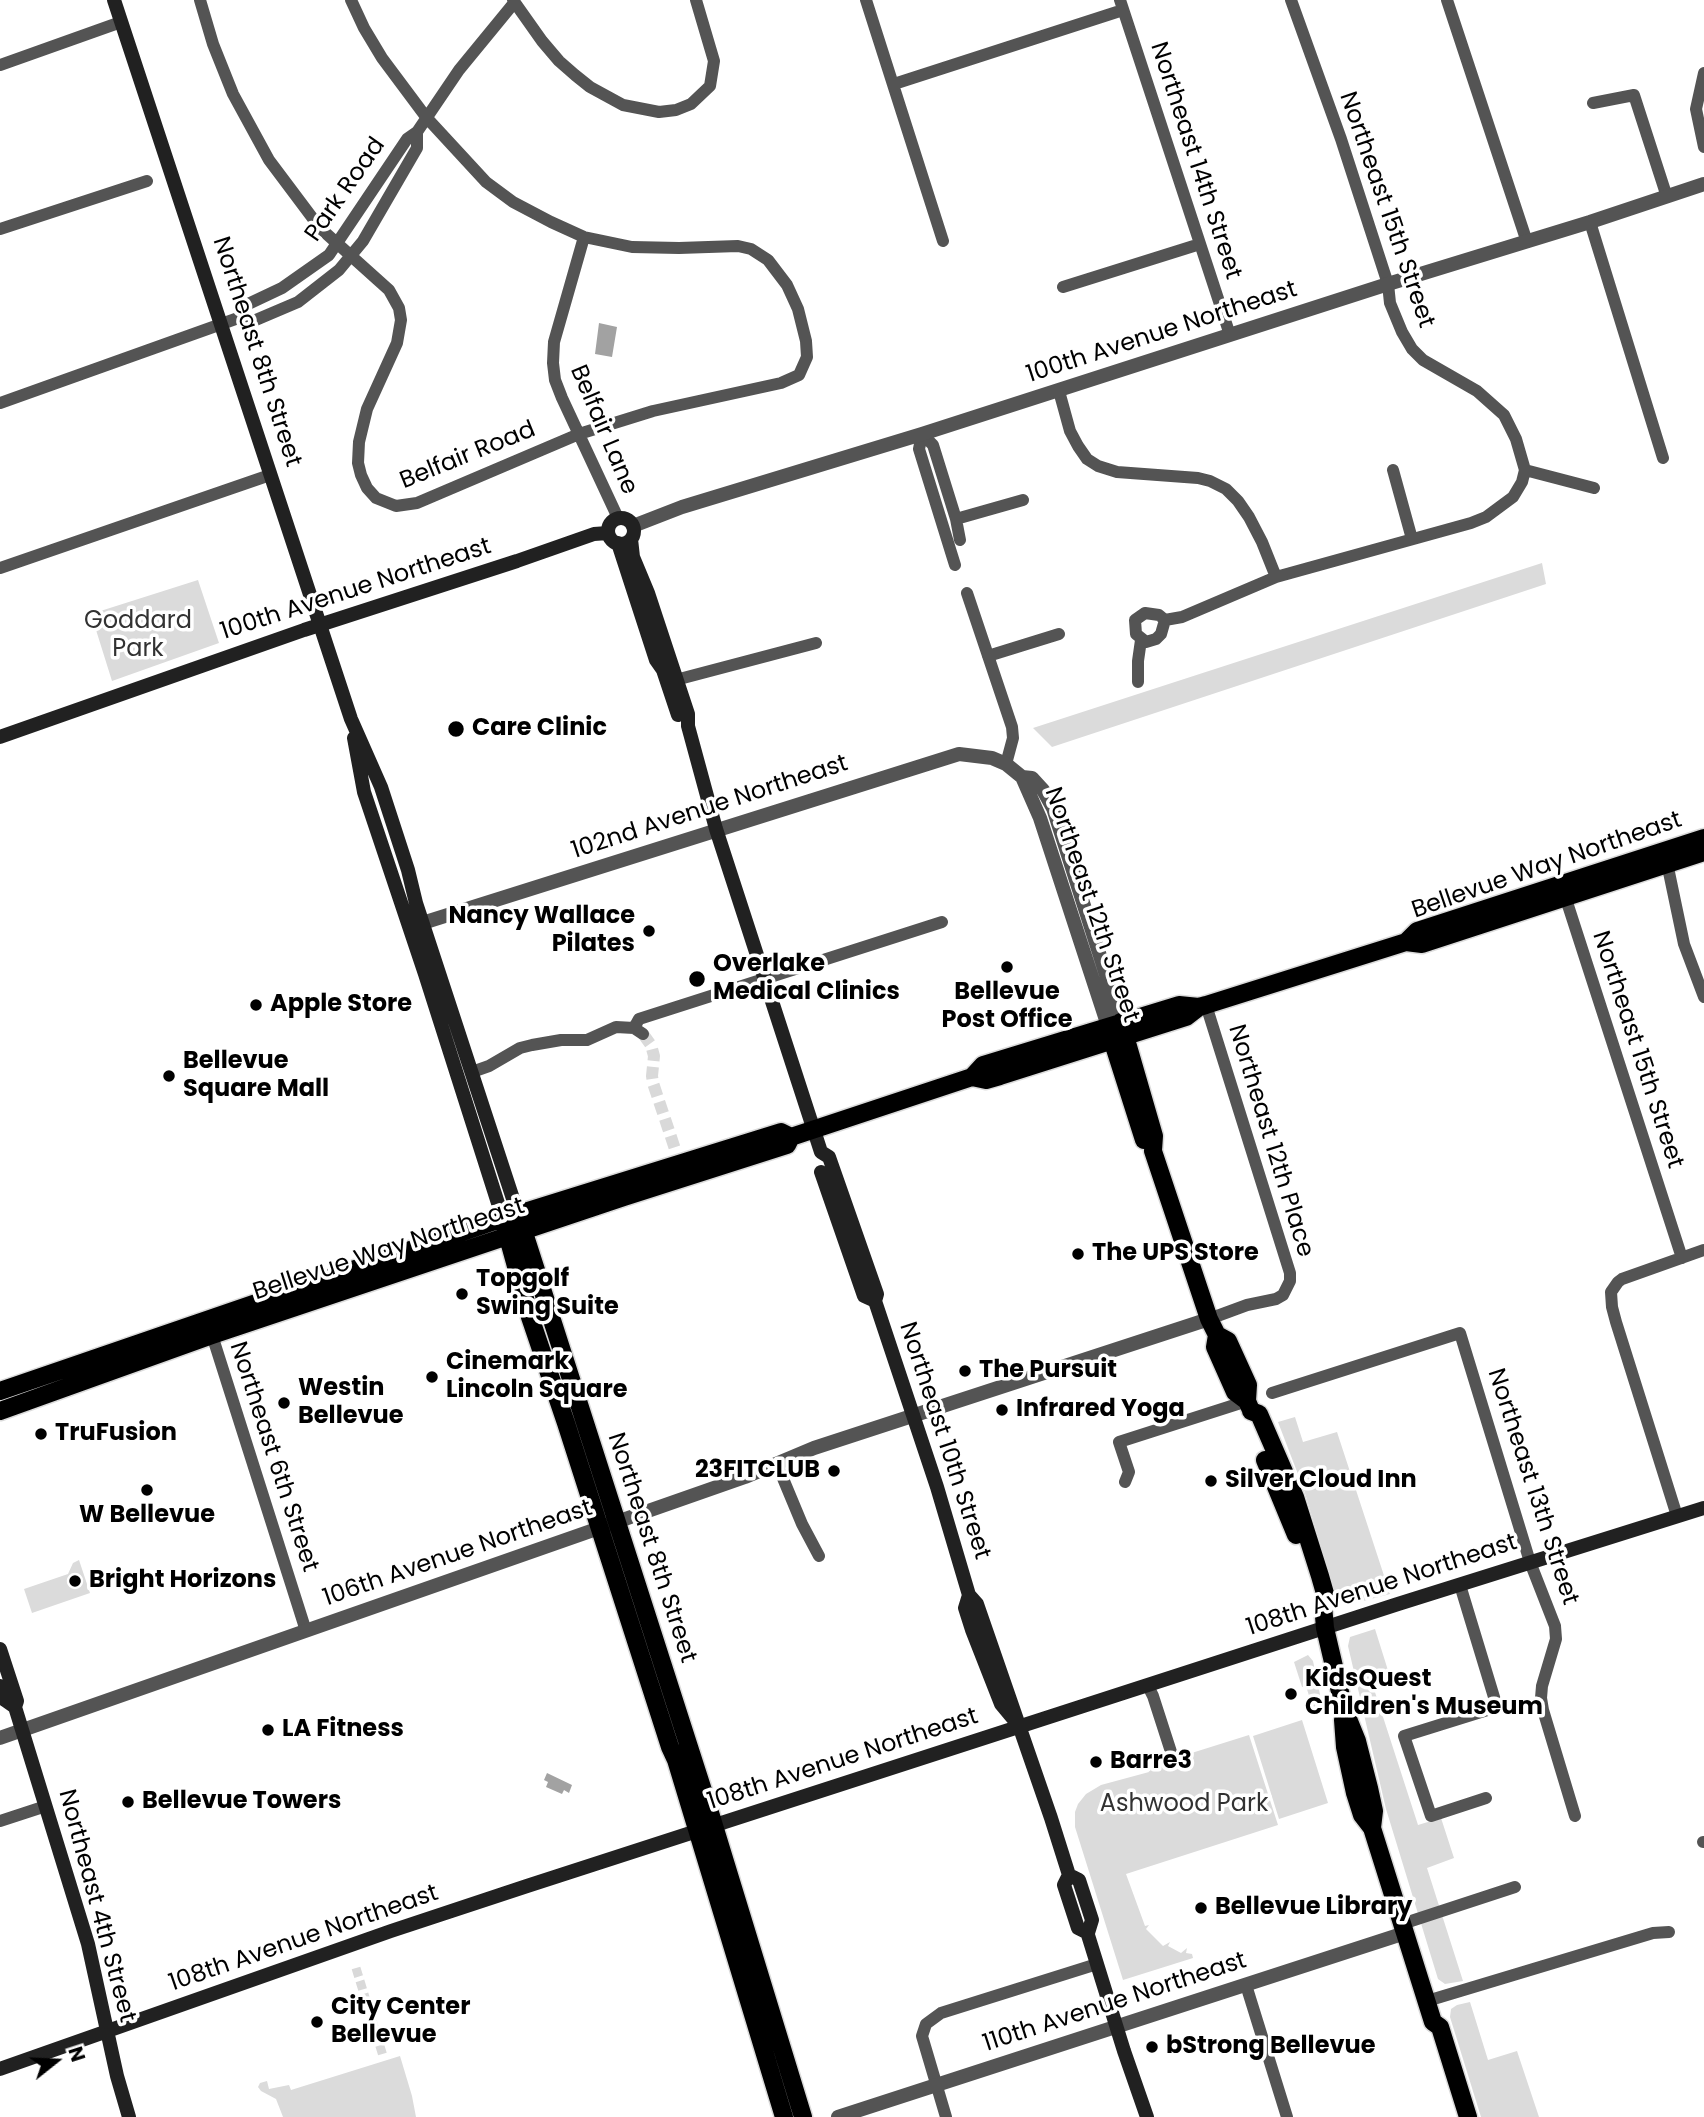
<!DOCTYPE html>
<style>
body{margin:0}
#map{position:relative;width:1704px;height:2117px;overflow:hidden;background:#fff;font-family:Poppins,sans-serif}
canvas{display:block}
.north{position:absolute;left:21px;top:2026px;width:70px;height:70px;-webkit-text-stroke:5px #fff;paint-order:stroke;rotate:72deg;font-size:19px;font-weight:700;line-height:28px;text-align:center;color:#000}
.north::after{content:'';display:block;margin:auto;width:24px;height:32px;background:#000;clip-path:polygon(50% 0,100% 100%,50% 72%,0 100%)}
</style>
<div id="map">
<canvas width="1704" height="2117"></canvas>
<div class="north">N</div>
</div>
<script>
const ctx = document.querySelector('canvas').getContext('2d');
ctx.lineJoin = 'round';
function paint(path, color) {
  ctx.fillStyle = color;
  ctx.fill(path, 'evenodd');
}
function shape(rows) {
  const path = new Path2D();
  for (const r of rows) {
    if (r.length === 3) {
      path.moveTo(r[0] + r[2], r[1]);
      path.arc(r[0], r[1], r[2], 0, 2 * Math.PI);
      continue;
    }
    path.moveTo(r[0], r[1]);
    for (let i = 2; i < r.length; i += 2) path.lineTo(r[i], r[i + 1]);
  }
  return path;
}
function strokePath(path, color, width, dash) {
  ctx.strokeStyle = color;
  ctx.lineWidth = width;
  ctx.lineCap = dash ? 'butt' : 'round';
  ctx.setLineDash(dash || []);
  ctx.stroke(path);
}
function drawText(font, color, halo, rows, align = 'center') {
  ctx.font = font + ' Poppins,sans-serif';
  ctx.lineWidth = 7;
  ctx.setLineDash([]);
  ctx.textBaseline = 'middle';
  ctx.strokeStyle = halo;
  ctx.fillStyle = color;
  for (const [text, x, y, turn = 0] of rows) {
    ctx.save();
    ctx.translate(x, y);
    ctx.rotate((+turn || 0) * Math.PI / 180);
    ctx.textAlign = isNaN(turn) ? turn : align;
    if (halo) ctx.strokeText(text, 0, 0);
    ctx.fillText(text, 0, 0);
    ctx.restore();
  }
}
const green = shape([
 [1542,563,1546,584,1052,747,1033,728],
 [198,580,219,643,112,681,91,614],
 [1295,1417,1303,1442,1337,1432,1390,1594,1348,1605,1340,1603,1337,1599,1304,1490,1278,1422],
 [79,1560,90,1593,32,1613,24,1589,68,1574,73,1563],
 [1375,1629,1391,1680,1373,1686,1418,1825,1441,1818,1454,1858,1427,1868,1463,1981,1445,1984,1438,1979,1386,1809,1348,1646,1350,1637],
 [1308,1655,1313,1661,1323,1709,1307,1715,1305,1711,1309,1709,1306,1701,1310,1699,1306,1686,1302,1687,1294,1662],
 [1302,1720,1328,1803,1279,1819,1253,1736],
 [1249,1735,1278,1825,1126,1874,1145,1926,1149,1925,1146,1929,1163,1946,1170,1942,1168,1946,1181,1953,1187,1948,1186,1953,1192,1954,1193,1958,1123,1980,1075,1827,1075,1812,1078,1804,1086,1794,1101,1785,1149,1772,1147,1767],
 [1470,2002,1488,2060,1517,2051,1539,2117,1481,2117,1450,2017,1451,2009,1457,2005],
 [400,2056,412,2096,416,2117,283,2117,276,2099,261,2091,258,2087,260,2083,267,2081,269,2089,289,2085,291,2090]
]);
const water = shape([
 [599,323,617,327,612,357,595,354],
 [547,1773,572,1785,569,1793,564,1790,562,1794,546,1787,548,1782,544,1780]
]);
const pedestrianTunnel = shape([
 [356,1968,383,2056]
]);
const minorTunnel = shape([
 [643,1034,651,1045,654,1056,652,1076,653,1083,675,1149]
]);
const minor = shape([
 [200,0,213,44,233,94,269,160,320,228,389,290,399,308,401,320,397,343,367,409,359,442,358,463,361,475,367,488,376,498,396,506,417,503,579,434,653,411,781,383,799,375,807,357,806,341,798,309,787,285,768,260,751,249,738,246,679,248,632,247,584,237,551,222,513,202,486,182,426,117,382,58,364,28,351,0],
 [513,0,542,41,559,61,575,75,590,87,623,105,659,112,676,110,691,104,710,86,714,61,696,0],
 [866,0,943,241],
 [1120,0,1230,335],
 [1291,0,1341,139,1388,284,1390,303,1402,332,1412,349,1423,360,1477,391,1504,415,1516,439,1525,470],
 [1447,0,1527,242],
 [0,65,121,22],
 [1704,73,1696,109,1704,147],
 [894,84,1123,10],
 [1593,103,1634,95,1667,197],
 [1590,222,1663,458],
 [0,229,147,181],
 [584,237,554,342,553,363,555,380,562,398,618,518],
 [1063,287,1200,244],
 [241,317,251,322,298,302,339,270,363,241,417,148,417,132],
 [1059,391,1070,431,1078,446,1087,459,1098,466,1117,472,1198,478,1210,481,1226,489,1238,501,1249,517,1262,542,1276,577],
 [0,403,241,317,246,305,282,288,329,255,407,139,417,132,459,70,514,3],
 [922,434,919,449,955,565],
 [922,434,933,445,956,519,960,540],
 [1393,470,1412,539],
 [956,519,1023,500],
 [0,568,270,475],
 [967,593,1012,727,1013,738,1006,764],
 [1165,620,1161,634,1156,639,1146,642,1136,634,1135,620,1145,613,1159,615,1165,620,1182,617,1276,577,1471,523,1486,517,1513,497,1522,482,1525,470,1594,488],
 [988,656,1059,634],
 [668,682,816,643],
 [1138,682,1138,661,1141,640],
 [1666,858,1684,944,1704,997],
 [1565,896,1682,1258],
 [1206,1005,1290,1273,1290,1281,1283,1295,1276,1299,1247,1305,1209,1319],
 [634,1028,639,1019,942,922],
 [472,1072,489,1066,520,1048,532,1045,561,1040,587,1040,616,1027,634,1028,643,1034],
 [212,1335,306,1631],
 [1272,1393,1460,1333,1530,1562,1555,1626,1556,1639,1542,1686,1541,1698,1543,1710,1575,1816],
 [777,1464,802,1524,819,1556],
 [1125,1482,1129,1472,1119,1442,1247,1401],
 [1677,1516,1616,1322,1612,1307,1611,1292,1618,1282,1622,1279,1704,1250],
 [1460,1585,1497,1707,1404,1736,1431,1816,1486,1798],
 [1148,1686,1153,1696,1173,1758],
 [0,1821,46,1806],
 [1703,1842,1704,1842],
 [1402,1924,1515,1887],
 [1246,1985,1287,2117],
 [1427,2001,1653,1933,1669,1932],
 [946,2117,922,2036,926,2024,941,2013,1097,1964]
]);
const tertiary = shape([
 [633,526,682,507,922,434,1388,284,1590,222,1704,184],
 [1022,777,1032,778,1043,790,1053,808,1121,1022],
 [1022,777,1040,818,1108,1026],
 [413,926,959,754,992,758,1006,764,1022,777],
 [0,1738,745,1477,814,1448,1209,1319],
 [838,2117,1405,1933]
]);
const secondary = shape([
 [114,0,351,719,381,787,408,870,416,903,518,1214],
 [621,531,13],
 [631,539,633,557,648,593,688,714,688,726,716,829,807,1109,821,1152,829,1157,877,1294,875,1301,937,1487,969,1595,977,1604,1051,1818,1069,1875,1064,1885,1078,1928,1088,1933,1092,1920,1079,1880,1069,1875],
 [618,543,656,660,663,670,678,715],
 [0,737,304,630,517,561,594,534,608,533],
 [354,738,364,792,425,974,503,1219],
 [821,1172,864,1296,875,1301],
 [969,1595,965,1608,972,1630,1001,1704,1016,1722],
 [0,1649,17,1701,15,1707,88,1944,117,2076,129,2117],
 [0,1686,5,1700,15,1707],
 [1088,1935,1124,2051,1147,2117],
 [0,2069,391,1931,527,1886,1398,1604,1704,1508]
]);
const primary = shape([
 [1406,942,1417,931,1704,838],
 [1121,1022,1154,1136,1153,1151,1209,1319,1217,1335,1215,1347,1235,1392,1247,1401],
 [1109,1030,1144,1140],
 [972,1077,986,1080,1000,1076,1186,1017,1199,1007],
 [518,1214,708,1806,803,2117],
 [503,1219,530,1317,566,1423,670,1747,676,1760,784,2117],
 [1217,1335,1228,1341,1248,1385,1247,1401,1250,1408],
 [0,1391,489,1223,781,1132,791,1137],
 [0,1411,212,1335,624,1197,787,1145,791,1137,972,1077,983,1065,1179,1005,1199,1007,1206,1005,1406,942,1422,944,1704,852],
 [1251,1411,1259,1414,1295,1497,1320,1576,1326,1597,1323,1605,1325,1628,1344,1709,1357,1741,1369,1788,1374,1811,1372,1828],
 [1265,1460,1296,1535],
 [1343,1720,1345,1747,1355,1793,1362,1815,1372,1828,1433,2022,1440,2027,1468,2117]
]);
const markers = [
 [456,729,9,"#000"],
 [649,931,7,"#000"],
 [1007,967,7,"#000"],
 [697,979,9,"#000"],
 [256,1005,7,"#000"],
 [169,1076,7,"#000"],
 [1078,1254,7,"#000"],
 [462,1294,7,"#000"],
 [965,1371,7,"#000"],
 [432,1377,7,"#000"],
 [284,1403,7,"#000"],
 [1002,1410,7,"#000"],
 [41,1434,7,"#000"],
 [834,1471,7,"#000"],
 [1211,1481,7,"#000"],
 [147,1490,7,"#000"],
 [75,1581,7,"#000"],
 [1291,1694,7,"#000"],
 [268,1730,7,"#000"],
 [1096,1762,7,"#000"],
 [128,1802,7,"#000"],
 [1201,1908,7,"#000"],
 [317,2022,7,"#000"],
 [1152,2047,7,"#000"]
];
const streetNames = [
 ["Northeast 14th Street",1195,161,72],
 ["Park Road",346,190,-55],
 ["Northeast 15th Street",1386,210,71],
 ["100th Avenue Northeast",1162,333,-18],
 ["Northeast 8th Street",256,352,72],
 ["Belfair Lane",603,430,67],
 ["Belfair Road",468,456,-22],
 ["100th Avenue Northeast",356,590,-18],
 ["102nd Avenue Northeast",710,808,-18],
 ["Bellevue Way Northeast",1547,866,-19],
 ["Northeast 12th Street",1091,905,71],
 ["Northeast 15th Street",1637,1050,72],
 ["Northeast 12th Place",1270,1141,73],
 ["Bellevue Way Northeast",389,1250,-18],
 ["Northeast 10th Street",944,1441,72],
 ["Northeast 6th Street",273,1457,72],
 ["Northeast 13th Street",1532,1487,72],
 ["Northeast 8th Street",651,1548,72],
 ["106th Avenue Northeast",458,1554,-19],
 ["108th Avenue Northeast",1382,1586,-18],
 ["108th Avenue Northeast",843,1760,-18],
 ["Northeast 4th Street",96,1906,75],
 ["108th Avenue Northeast",304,1939,-19],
 ["110th Avenue Northeast",1115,2003,-18]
];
const parkNames = [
 ["Goddard",138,622],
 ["Park",138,650],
 ["Ashwood Park",1184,1805]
];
const poiNames = [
 ["Care Clinic",472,729],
 ["Nancy Wallace",635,917,"right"],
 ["Pilates",635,945,"right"],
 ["Overlake",713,965],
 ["Medical Clinics",713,993],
 ["Bellevue",1007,993,"center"],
 ["Post Office",1007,1021,"center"],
 ["Apple Store",270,1005],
 ["Bellevue",183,1062],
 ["Square Mall",183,1090],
 ["The UPS Store",1092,1254],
 ["Topgolf",476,1280],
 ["Swing Suite",476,1308],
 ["Cinemark",446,1363],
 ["Lincoln Square",446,1391],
 ["The Pursuit",979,1371],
 ["Westin",298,1389],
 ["Bellevue",298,1417],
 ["Infrared Yoga",1016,1410],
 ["TruFusion",55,1434],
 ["23FITCLUB",820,1471,"right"],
 ["Silver Cloud Inn",1225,1481],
 ["W Bellevue",147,1516,"center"],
 ["Bright Horizons",89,1581],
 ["KidsQuest",1305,1680],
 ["Children's Museum",1305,1708],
 ["LA Fitness",282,1730],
 ["Barre3",1110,1762],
 ["Bellevue Towers",142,1802],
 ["Bellevue Library",1215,1908],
 ["City Center",331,2008],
 ["Bellevue",331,2036],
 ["bStrong Bellevue",1166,2047]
];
paint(green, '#dbdbdb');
paint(water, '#a2a2a2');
strokePath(pedestrianTunnel, '#d9d9d9', 9, [9, 4.5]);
strokePath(minorTunnel, '#d9d9d9', 12, [12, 6]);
strokePath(primary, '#dbdbdb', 21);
strokePath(minor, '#545454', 12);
strokePath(tertiary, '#545454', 14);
strokePath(secondary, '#212121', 14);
strokePath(primary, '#000', 18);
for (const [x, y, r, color] of markers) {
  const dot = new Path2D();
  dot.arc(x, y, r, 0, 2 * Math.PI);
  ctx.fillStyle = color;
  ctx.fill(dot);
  strokePath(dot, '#fff', 2.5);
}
drawText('24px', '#000', '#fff', streetNames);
drawText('24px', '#323232', '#fff', parkNames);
drawText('bold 24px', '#000', '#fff', poiNames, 'left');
</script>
